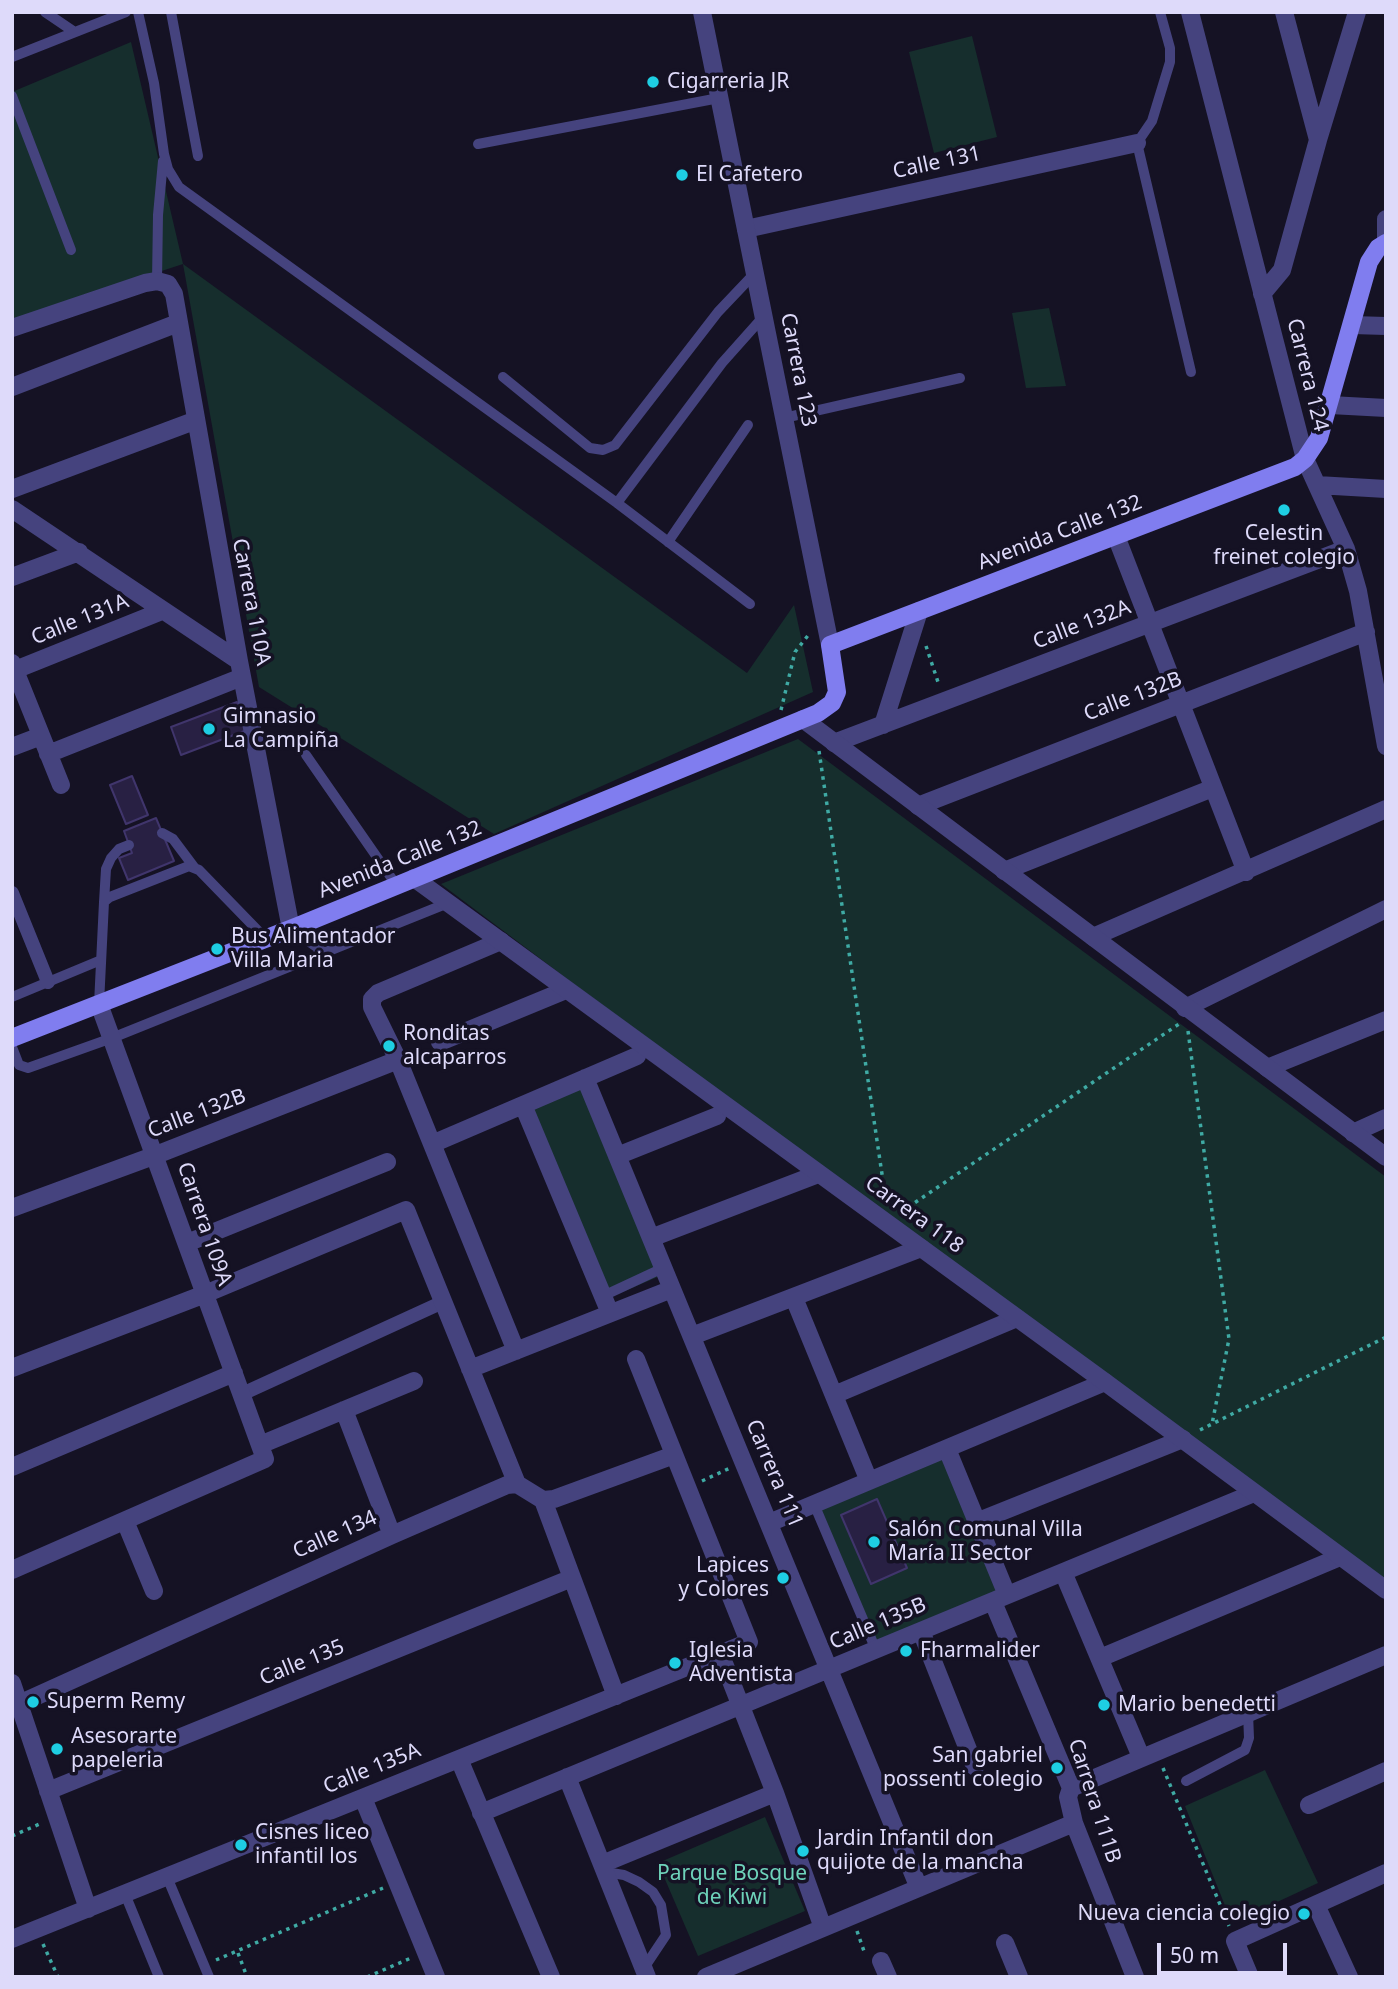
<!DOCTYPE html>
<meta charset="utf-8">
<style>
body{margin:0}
#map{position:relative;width:1398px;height:1989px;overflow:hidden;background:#151224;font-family:"Noto Sans",sans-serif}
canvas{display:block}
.frame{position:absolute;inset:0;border:14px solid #dedafa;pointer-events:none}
.scale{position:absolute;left:1157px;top:1943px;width:130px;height:32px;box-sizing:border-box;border:4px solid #dedafa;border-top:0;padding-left:9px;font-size:21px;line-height:24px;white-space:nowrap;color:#dedafa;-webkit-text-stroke:5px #151224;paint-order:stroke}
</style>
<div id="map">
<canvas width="1398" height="1989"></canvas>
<div class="frame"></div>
<div class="scale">50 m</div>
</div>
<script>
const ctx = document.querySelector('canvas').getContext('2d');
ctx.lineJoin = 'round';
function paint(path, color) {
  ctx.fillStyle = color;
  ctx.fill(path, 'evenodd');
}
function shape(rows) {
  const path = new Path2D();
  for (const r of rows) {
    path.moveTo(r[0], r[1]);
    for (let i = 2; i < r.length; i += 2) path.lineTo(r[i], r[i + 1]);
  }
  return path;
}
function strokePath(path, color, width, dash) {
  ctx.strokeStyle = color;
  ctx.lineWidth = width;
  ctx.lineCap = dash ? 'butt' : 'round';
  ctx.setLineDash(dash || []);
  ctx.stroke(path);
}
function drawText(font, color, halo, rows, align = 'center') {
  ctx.font = font + ' "Noto Sans",sans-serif';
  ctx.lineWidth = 7;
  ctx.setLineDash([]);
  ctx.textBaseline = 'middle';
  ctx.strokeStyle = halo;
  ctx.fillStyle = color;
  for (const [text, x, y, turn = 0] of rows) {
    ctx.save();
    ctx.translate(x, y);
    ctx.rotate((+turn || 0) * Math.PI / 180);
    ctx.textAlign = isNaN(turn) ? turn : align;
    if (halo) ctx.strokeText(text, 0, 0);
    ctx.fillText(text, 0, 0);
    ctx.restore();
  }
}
const green = shape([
 [972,36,997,137,934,153,909,52],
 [131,42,183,264,747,673,794,605,813,692,494,834,259,687,183,264,12,320,12,92],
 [1049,308,1066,386,1026,388,1012,313],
 [798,739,1386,1177,1386,1581,578,987,441,884],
 [583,1087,660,1276,611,1297,532,1108],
 [947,1449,1007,1595,876,1650,814,1504],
 [1265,1770,1318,1883,1232,1923,1185,1806],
 [765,1817,805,1911,698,1956,658,1863]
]);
const building = shape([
 [237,702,247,730,181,755,171,727,237,702],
 [132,776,148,815,126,824,110,785,132,776],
 [156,818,174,861,128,880,119,858,132,853,124,831,156,818],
 [877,1499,907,1568,871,1584,841,1515,877,1499]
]);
const path = shape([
 [926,646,939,685],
 [781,710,795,652,810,633],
 [819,751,886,1201],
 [1188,1031,1229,1339,1212,1424],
 [901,1212,1179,1024],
 [1200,1430,1386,1337],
 [702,1481,730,1468],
 [1163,1768,1229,1926],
 [12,1836,42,1823],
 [857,1931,865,1954],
 [43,1944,58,1977],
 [238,1953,247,1977],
 [216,1960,383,1888],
 [367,1977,411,1958]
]);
const service = shape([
 [45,12,73,31],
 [138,12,154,83,164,154,168,169,179,187,617,503,750,604],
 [171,12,198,156],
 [1160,12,1170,48,1170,62,1152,121,1137,143,1191,372],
 [12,57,126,12],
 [12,96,71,250],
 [478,144,719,98],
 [157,281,158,215,163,161],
 [503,377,590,448,603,450,615,445,718,312,755,273],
 [784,418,960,378],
 [617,503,722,363,763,317],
 [668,542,748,425],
 [306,755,397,886],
 [162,833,173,839,194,867],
 [104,902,106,869,111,858,119,849,129,845],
 [291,929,325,953],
 [12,997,101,960],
 [99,1004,104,902,110,897,189,866,199,870,266,939],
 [12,1047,19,1065,28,1068,112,1038,448,903],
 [603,1296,663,1268],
 [814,1504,876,1650],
 [1186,1781,1245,1750,1249,1738,1248,1713],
 [605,1872,624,1875,639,1882,653,1892,661,1905,666,1935,644,1968],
 [167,1877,209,1977],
 [125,1894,159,1977]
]);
const pedestrian = shape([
 [12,893,48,982],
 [242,1394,443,1302]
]);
const minor = shape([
 [1190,12,1305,459,1346,549,1358,591,1386,746],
 [1284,12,1318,140],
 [1386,219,1386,238],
 [746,229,1137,143],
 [1262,294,1282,270,1318,140,1357,12],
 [1352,325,1386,326],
 [12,328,145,283,157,281,168,284,174,294,239,661,291,929],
 [12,387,178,323],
 [1330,405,1386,408],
 [1317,485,1386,489],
 [12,489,194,421],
 [12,509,239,661],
 [1116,536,1246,872],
 [12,577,79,552],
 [12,663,61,785],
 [15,670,162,611],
 [883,725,919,611],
 [834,743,1346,549],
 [12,747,41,736],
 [48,754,242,677],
 [918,806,1366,632],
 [1004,871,1213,788],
 [1093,937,1386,809],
 [501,941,378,993,372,999,372,1007,398,1060,516,1351],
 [1185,1008,1386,909],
 [440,1042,566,990],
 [1267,1068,1386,1020],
 [585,1078,919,1888],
 [523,1105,610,1313],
 [1353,1133,1386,1118],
 [432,1144,637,1056],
 [617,1156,717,1116],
 [12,1208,156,1155,398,1060],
 [651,1238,818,1174],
 [187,1243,387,1162],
 [794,1298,869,1481],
 [692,1336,921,1248],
 [12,1368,205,1294,406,1210,517,1484],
 [470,1369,672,1289],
 [834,1395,1017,1318],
 [344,1410,392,1535],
 [260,1445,414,1381],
 [947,1449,1007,1595],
 [12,1467,234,1373],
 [543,1500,616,1696],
 [125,1521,154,1591],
 [976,1522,1183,1439],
 [769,1523,1105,1382],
 [12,1570,265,1459,99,1004],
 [1063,1572,1141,1757],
 [993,1602,1071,1788,1068,1797,1074,1823,1135,1977],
 [921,1631,975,1767],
 [720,1653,775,1793,823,1928],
 [1100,1658,1340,1557],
 [12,1683,88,1909],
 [19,1704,392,1535,507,1485,517,1484,543,1500,554,1499,674,1455],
 [459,1759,551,1977],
 [567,1777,647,1977],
 [1071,1788,1386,1655],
 [48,1791,572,1578],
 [363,1798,436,1977],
 [1309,1805,1386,1771],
 [481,1813,1254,1493],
 [602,1864,775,1793],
 [1316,1905,1349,1977],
 [12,1939,749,1642,636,1359],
 [1005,1943,1019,1977],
 [881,1961,888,1977],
 [706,1977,1074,1823],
 [1250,1977,1235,1941,1386,1873]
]);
const tertiary = shape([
 [702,12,830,645],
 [803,719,1386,1157],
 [414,878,1105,1382,1386,1590]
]);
const secondary = shape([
 [12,1038,298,926,818,713,832,703,837,692,830,645,1295,467,1305,459,1319,438,1369,262,1378,248,1386,243]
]);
const markers = [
 [653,82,7,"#1ecee3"],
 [682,175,7,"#1ecee3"],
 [1284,510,7,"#1ecee3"],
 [209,729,7,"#1ecee3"],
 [217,949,7,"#1ecee3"],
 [389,1046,7,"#1ecee3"],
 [874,1542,7,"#1ecee3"],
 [783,1578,7,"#1ecee3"],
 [906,1651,7,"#1ecee3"],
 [675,1663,7,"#1ecee3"],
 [33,1702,7,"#1ecee3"],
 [1104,1705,7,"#1ecee3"],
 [57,1749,7,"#1ecee3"],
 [1057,1768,7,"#1ecee3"],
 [241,1845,7,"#1ecee3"],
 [803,1851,7,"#1ecee3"],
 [1304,1914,7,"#1ecee3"]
];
const poiNames = [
 ["Cigarreria JR",667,82],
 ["El Cafetero",696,175],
 ["Celestin",1284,534,"center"],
 ["freinet colegio",1284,558,"center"],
 ["Gimnasio",223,717],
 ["La Campiña",223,741],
 ["Bus Alimentador",231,937],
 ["Villa Maria",231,961],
 ["Ronditas",403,1034],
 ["alcaparros",403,1058],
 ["Salón Comunal Villa",888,1530],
 ["María II Sector",888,1554],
 ["Lapices",769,1566,"right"],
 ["y Colores",769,1590,"right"],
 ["Iglesia",689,1651],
 ["Adventista",689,1675],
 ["Fharmalider",920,1651],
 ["Superm Remy",47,1702],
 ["Mario benedetti",1118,1705],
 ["Asesorarte",71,1737],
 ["papeleria",71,1761],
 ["San gabriel",1043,1756,"right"],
 ["possenti colegio",1043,1780,"right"],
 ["Cisnes liceo",255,1833],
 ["infantil los",255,1857],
 ["Jardin Infantil don",817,1839],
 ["quijote de la mancha",817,1863],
 ["Nueva ciencia colegio",1290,1914,"right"]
];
const streetNames = [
 ["Calle 131",937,163,-12],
 ["Carrera 123",798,370,79],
 ["Carrera 124",1307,375,76],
 ["Avenida Calle 132",1060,533,-21],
 ["Carrera 110A",251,602,79],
 ["Calle 131A",80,620,-22],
 ["Calle 132A",1082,625,-21],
 ["Calle 132B",1133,697,-21],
 ["Avenida Calle 132",400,860,-22],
 ["Calle 132B",197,1114,-21],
 ["Carrera 118",914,1215,36],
 ["Carrera 109A",204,1224,71],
 ["Carrera 111",774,1474,67],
 ["Calle 134",335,1535,-24],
 ["Calle 135B",878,1624,-23],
 ["Calle 135",302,1663,-22],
 ["Calle 135A",372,1769,-22],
 ["Carrera 111B",1094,1801,72]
];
const parkNames = [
 ["Parque Bosque",732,1874],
 ["de Kiwi",732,1898]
];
paint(green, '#162e2d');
paint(building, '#282043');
strokePath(building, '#40356c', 2);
strokePath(path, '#3faaa4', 3.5, [3.5, 5]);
strokePath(service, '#45437e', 10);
strokePath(pedestrian, '#45437e', 14);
strokePath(minor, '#45437e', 18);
strokePath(tertiary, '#45437e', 18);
strokePath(secondary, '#807def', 18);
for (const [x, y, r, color] of markers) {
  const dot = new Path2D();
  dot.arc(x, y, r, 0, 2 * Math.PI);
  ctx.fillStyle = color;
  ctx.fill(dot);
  strokePath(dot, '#151224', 2.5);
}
drawText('21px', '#dedafa', '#151224', poiNames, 'left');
drawText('21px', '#dedafa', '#151224', streetNames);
drawText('21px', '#6ed2ba', '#151224', parkNames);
</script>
